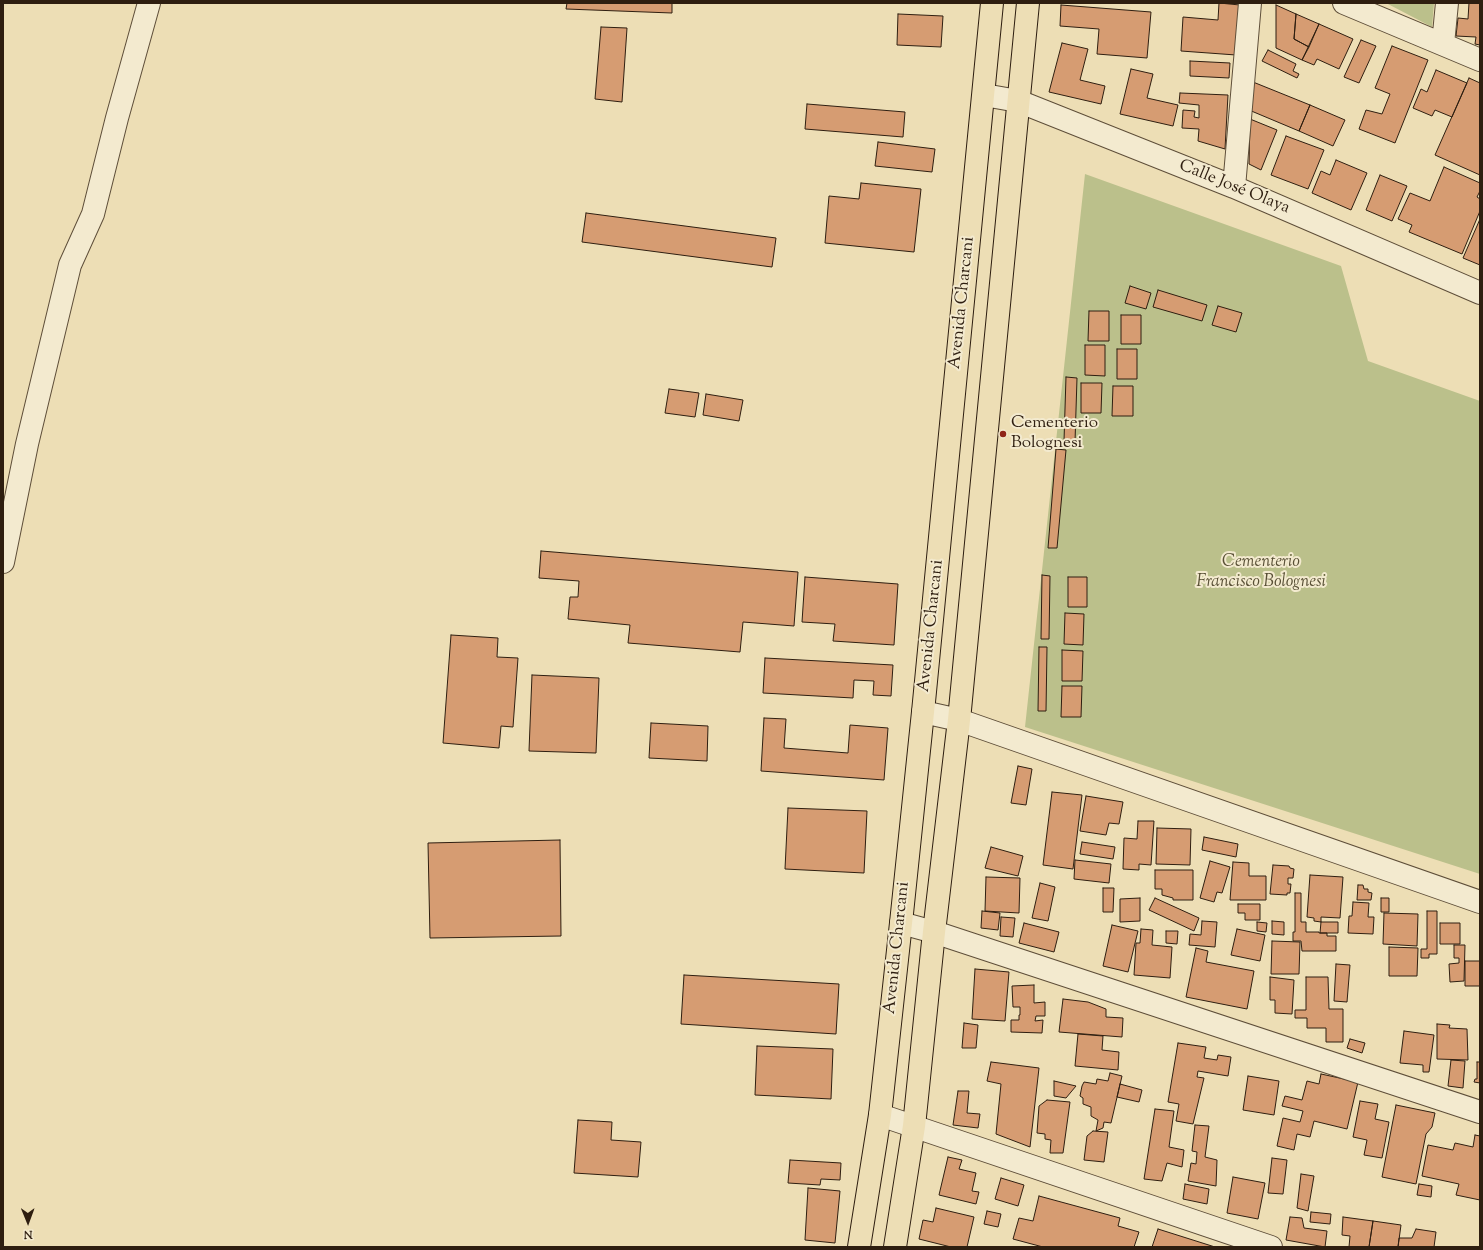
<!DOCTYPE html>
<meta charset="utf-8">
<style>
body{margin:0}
#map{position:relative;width:1483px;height:1250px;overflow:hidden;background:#eddeb5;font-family:"Sorts Mill Goudy",serif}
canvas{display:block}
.frame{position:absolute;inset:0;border:4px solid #2e1e10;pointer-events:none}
.north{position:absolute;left:8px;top:1202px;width:40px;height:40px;-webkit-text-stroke:3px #f3eacf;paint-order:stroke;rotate:179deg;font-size:11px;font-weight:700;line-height:16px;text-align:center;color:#2e1e10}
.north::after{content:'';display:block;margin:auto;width:14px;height:18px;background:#2e1e10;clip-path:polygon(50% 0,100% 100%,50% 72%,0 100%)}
</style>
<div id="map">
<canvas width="1483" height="1250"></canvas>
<div class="frame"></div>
<div class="north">N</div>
</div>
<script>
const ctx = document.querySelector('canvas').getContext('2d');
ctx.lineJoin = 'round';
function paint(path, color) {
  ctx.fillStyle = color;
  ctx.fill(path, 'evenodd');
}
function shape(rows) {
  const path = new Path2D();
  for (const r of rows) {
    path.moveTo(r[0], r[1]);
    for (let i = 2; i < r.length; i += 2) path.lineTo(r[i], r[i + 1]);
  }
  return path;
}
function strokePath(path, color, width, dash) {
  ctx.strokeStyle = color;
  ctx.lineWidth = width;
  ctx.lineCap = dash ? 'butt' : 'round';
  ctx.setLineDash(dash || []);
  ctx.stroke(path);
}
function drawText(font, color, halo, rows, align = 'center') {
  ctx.font = font + ' "Sorts Mill Goudy",serif';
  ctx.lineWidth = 4;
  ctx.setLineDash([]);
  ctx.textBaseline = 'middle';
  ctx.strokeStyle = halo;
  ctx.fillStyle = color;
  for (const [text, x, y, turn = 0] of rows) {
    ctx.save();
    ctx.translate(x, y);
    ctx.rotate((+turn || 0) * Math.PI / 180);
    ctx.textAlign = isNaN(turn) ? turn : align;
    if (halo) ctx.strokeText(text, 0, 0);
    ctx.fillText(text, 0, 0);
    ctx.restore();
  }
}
const green = shape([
 [1386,3,1434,3,1432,27],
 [1085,174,1341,266,1368,361,1480,401,1480,874,1025,727]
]);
const building = shape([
 [567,3,672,3,672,13,566,9,567,3],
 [1219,3,1240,5,1236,55,1181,51,1183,17,1218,20,1219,3],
 [1469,3,1480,3,1480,45,1475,44,1476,37,1456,36,1458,18,1468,19,1469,3],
 [1061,5,1151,12,1147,58,1097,54,1099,29,1060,26,1061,5],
 [1276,5,1296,14,1294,39,1309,47,1302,60,1276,48,1276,5],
 [898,14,943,16,941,47,897,45,898,14],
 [1296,14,1319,24,1309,47,1294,39,1296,14],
 [1319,24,1353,39,1339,69,1317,59,1314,65,1302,60,1319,24],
 [601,27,627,28,622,102,595,99,601,27],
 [1361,40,1376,46,1359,83,1344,77,1361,40],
 [1062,43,1088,49,1080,80,1105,86,1101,104,1049,92,1062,43],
 [1392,46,1428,60,1395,143,1359,129,1366,110,1382,114,1390,94,1375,88,1392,46],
 [1268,50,1296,64,1293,71,1299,74,1297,78,1262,61,1268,50],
 [1190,61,1230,63,1229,78,1190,76,1190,61],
 [1131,69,1153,74,1147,98,1178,105,1173,126,1120,114,1131,69],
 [1436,70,1467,83,1452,117,1435,110,1432,116,1413,108,1421,89,1427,92,1436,70],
 [1469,78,1480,83,1480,175,1435,155,1469,78],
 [1253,82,1310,105,1299,131,1249,110,1253,82],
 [1180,93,1228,95,1225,149,1198,141,1199,129,1182,128,1183,110,1195,111,1194,117,1199,118,1199,105,1179,103,1180,93],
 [807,104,905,112,903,137,805,129,807,104],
 [1310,105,1345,120,1333,146,1299,131,1310,105],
 [1250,119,1277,130,1261,170,1249,164,1250,119],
 [1286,136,1324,150,1308,189,1271,175,1286,136],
 [878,142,935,149,932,172,875,166,878,142],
 [1336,160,1367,173,1351,210,1312,193,1321,171,1330,175,1336,160],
 [1444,167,1480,183,1480,191,1477,197,1480,199,1480,211,1462,254,1409,232,1412,225,1398,219,1410,193,1430,201,1444,167],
 [1380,175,1407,186,1392,221,1366,210,1380,175],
 [861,183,921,189,914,252,825,243,829,196,859,199,861,183],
 [586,213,776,238,772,267,582,242,586,213],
 [1480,219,1480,265,1463,258,1480,219],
 [1130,286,1151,293,1146,309,1125,303,1130,286],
 [1158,290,1207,305,1202,321,1153,307,1158,290],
 [1218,306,1242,313,1236,332,1212,325,1218,306],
 [1089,311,1109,311,1109,341,1088,341,1089,311],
 [1121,315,1141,315,1141,344,1121,344,1121,315],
 [1085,345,1105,345,1105,376,1085,375,1085,345],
 [1117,349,1137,349,1137,379,1117,379,1117,349],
 [1066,377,1077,378,1075,442,1064,441,1066,377],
 [1081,383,1102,383,1101,413,1081,413,1081,383],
 [1113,386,1133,386,1133,416,1112,416,1113,386],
 [669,389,699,393,695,417,665,413,669,389],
 [706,394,743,400,739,421,703,415,706,394],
 [1056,449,1066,450,1057,548,1048,548,1056,449],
 [541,551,798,572,794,626,743,622,740,652,628,643,630,625,568,619,570,597,578,597,579,581,539,578,541,551],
 [1042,575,1050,576,1049,639,1041,639,1042,575],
 [805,577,898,584,894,645,833,641,835,624,802,622,805,577],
 [1068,577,1087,577,1087,607,1068,607,1068,577],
 [1065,613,1084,614,1083,645,1064,644,1065,613],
 [451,635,498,638,497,657,518,658,513,727,501,726,499,748,443,743,451,635],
 [1039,647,1047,647,1046,711,1038,711,1039,647],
 [1062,650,1083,651,1082,681,1062,681,1062,650],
 [765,658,893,665,891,696,873,695,874,681,854,680,853,698,763,693,765,658],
 [532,675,599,678,596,753,529,751,532,675],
 [1062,686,1082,686,1081,717,1061,717,1062,686],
 [764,718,786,719,784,748,848,753,850,725,888,728,884,780,761,771,764,718],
 [651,723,708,726,707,761,649,758,651,723],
 [1018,766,1032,769,1026,805,1011,803,1018,766],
 [1052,792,1082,795,1073,869,1043,865,1052,792],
 [1086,796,1123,802,1119,824,1109,823,1106,835,1080,831,1086,796],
 [788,808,867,811,864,873,785,869,788,808],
 [1138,821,1154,821,1151,865,1139,864,1139,870,1123,869,1124,838,1137,839,1138,821],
 [1157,828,1191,829,1190,865,1156,864,1157,828],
 [1204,837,1238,844,1236,857,1202,850,1204,837],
 [560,840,561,936,430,938,428,843,560,840],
 [1082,842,1115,847,1113,859,1080,854,1082,842],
 [991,847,1023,856,1018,876,985,868,991,847],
 [1075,860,1111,864,1109,883,1074,879,1075,860],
 [1210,861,1230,867,1222,893,1217,892,1214,902,1200,898,1210,861],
 [1233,862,1249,863,1249,876,1266,876,1266,900,1230,900,1233,862],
 [1273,865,1289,866,1290,868,1294,869,1293,878,1288,878,1288,884,1291,884,1290,893,1287,893,1287,895,1270,894,1273,865],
 [1155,870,1193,870,1193,900,1173,900,1173,898,1162,895,1162,889,1155,889,1155,870],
 [1310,875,1343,877,1340,918,1321,917,1321,922,1314,921,1314,918,1307,917,1310,875],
 [986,877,1020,878,1019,913,985,911,986,877],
 [1040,883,1055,887,1048,921,1032,918,1040,883],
 [1358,885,1363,885,1364,889,1368,889,1368,892,1372,893,1371,900,1357,900,1358,885],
 [1103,888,1114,888,1113,912,1103,912,1103,888],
 [1295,893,1301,893,1301,922,1306,922,1306,932,1319,932,1319,933,1327,933,1327,936,1336,936,1336,951,1302,951,1301,941,1293,941,1293,932,1295,932,1295,893],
 [1140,898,1140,921,1120,922,1120,899,1140,898],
 [1155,898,1199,918,1194,931,1149,910,1155,898],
 [1381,898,1389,898,1389,912,1381,912,1381,898],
 [1353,902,1369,903,1368,917,1374,917,1373,934,1348,933,1349,916,1352,916,1353,902],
 [1238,904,1260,904,1260,920,1245,920,1245,913,1238,913,1238,904],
 [982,911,1000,913,998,930,981,928,982,911],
 [1427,911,1437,911,1437,954,1429,954,1429,958,1421,958,1421,949,1427,949,1427,911],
 [1384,913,1418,914,1417,946,1383,944,1384,913],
 [1001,917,1015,918,1013,937,1000,936,1001,917],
 [1202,921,1217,922,1215,947,1189,945,1190,934,1201,935,1202,921],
 [1272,921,1284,922,1284,935,1272,934,1272,921],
 [1257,922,1267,923,1266,932,1257,931,1257,922],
 [1321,922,1338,922,1338,933,1320,933,1321,922],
 [1024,923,1059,932,1054,952,1019,943,1024,923],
 [1440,923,1460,923,1460,944,1440,944,1440,923],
 [1112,925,1138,931,1128,972,1103,966,1112,925],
 [1141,929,1153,930,1152,945,1172,947,1170,978,1134,975,1136,943,1140,943,1141,929],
 [1237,929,1265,935,1260,961,1231,955,1237,929],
 [1166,931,1178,931,1177,944,1166,943,1166,931],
 [1272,941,1300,942,1299,974,1271,974,1272,941],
 [1454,945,1465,945,1464,981,1450,982,1449,964,1459,963,1459,958,1454,958,1454,945],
 [1389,947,1418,948,1417,976,1389,976,1389,947],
 [1196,948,1208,951,1206,962,1254,971,1247,1009,1186,997,1196,948],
 [1465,961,1480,961,1480,986,1465,986,1465,961],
 [1336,964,1350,965,1347,1002,1334,1001,1336,964],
 [975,969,1009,972,1005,1021,972,1019,975,969],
 [684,975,839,984,836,1034,681,1024,684,975],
 [1270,977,1294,980,1292,1014,1275,1013,1275,1000,1270,1000,1270,977],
 [1306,977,1328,977,1329,1009,1343,1009,1343,1042,1326,1042,1326,1028,1307,1028,1307,1018,1295,1018,1295,1010,1306,1010,1306,977],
 [1034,985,1034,1003,1045,1002,1045,1016,1036,1016,1035,1021,1043,1020,1042,1033,1011,1032,1011,1020,1019,1020,1019,1015,1020,1015,1020,1007,1013,1007,1012,986,1034,985],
 [1063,999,1088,1002,1106,1009,1106,1017,1123,1018,1122,1037,1059,1032,1063,999],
 [964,1023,978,1025,976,1048,962,1048,964,1023],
 [1437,1024,1450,1025,1449,1028,1467,1029,1468,1060,1437,1059,1437,1024],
 [1404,1031,1434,1035,1429,1072,1423,1072,1423,1065,1400,1063,1404,1031],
 [1078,1034,1103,1036,1102,1050,1119,1052,1118,1070,1075,1066,1078,1034],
 [1350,1039,1365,1043,1362,1053,1347,1048,1350,1039],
 [1178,1043,1206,1047,1204,1058,1217,1060,1218,1055,1231,1057,1228,1076,1198,1071,1197,1077,1204,1078,1193,1124,1176,1121,1179,1104,1168,1102,1178,1043],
 [757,1046,833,1049,831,1099,755,1095,757,1046],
 [1451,1060,1465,1061,1463,1088,1448,1086,1451,1060],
 [991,1062,1039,1068,1030,1147,996,1134,1001,1084,987,1081,991,1062],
 [1477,1062,1480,1062,1480,1083,1474,1082,1475,1079,1477,1079,1477,1062],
 [1110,1073,1122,1076,1111,1123,1104,1122,1103,1128,1096,1131,1098,1120,1091,1116,1091,1107,1083,1104,1083,1098,1080,1096,1082,1086,1084,1082,1096,1084,1097,1079,1108,1081,1110,1073],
 [1321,1074,1358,1082,1347,1129,1314,1121,1310,1137,1297,1134,1294,1150,1277,1146,1283,1118,1300,1122,1303,1111,1282,1106,1285,1096,1302,1100,1307,1081,1319,1084,1321,1074],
 [1248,1076,1279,1081,1274,1115,1243,1110,1248,1076],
 [1054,1081,1076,1086,1066,1098,1054,1096,1054,1081],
 [1120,1084,1142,1090,1139,1102,1117,1097,1120,1084],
 [958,1091,969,1091,967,1113,980,1114,978,1128,953,1125,958,1091],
 [1047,1100,1070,1102,1063,1153,1050,1153,1051,1140,1045,1139,1045,1134,1037,1133,1039,1106,1047,1100],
 [1360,1101,1378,1104,1375,1119,1389,1122,1382,1158,1364,1155,1367,1140,1353,1137,1360,1101],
 [1396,1105,1435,1113,1432,1127,1426,1134,1416,1184,1382,1177,1396,1105],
 [1155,1109,1174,1111,1169,1147,1184,1150,1182,1167,1167,1163,1162,1181,1144,1179,1155,1109],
 [578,1120,612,1122,611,1140,641,1142,638,1177,574,1173,578,1120],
 [1195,1125,1209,1126,1205,1157,1217,1160,1216,1186,1188,1181,1191,1163,1196,1164,1197,1152,1192,1151,1195,1125],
 [1093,1131,1108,1132,1104,1162,1084,1160,1087,1136,1093,1131],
 [1475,1135,1480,1136,1480,1200,1456,1195,1459,1184,1422,1176,1428,1145,1453,1150,1455,1143,1473,1147,1475,1135],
 [948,1157,962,1160,959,1169,976,1173,972,1191,979,1192,976,1204,939,1195,948,1157],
 [1272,1158,1287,1160,1283,1194,1268,1193,1272,1158],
 [790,1160,841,1163,840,1180,821,1179,820,1185,788,1183,790,1160],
 [1301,1174,1314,1176,1308,1211,1297,1208,1301,1174],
 [1233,1177,1265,1183,1258,1219,1227,1213,1233,1177],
 [1001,1178,1024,1185,1018,1206,995,1199,1001,1178],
 [1185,1184,1209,1189,1207,1204,1183,1199,1185,1184],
 [1419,1184,1432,1186,1431,1197,1417,1195,1419,1184],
 [808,1188,840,1191,835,1243,805,1240,808,1188],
 [1039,1196,1120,1218,1118,1226,1139,1232,1134,1247,1043,1247,1013,1239,1019,1218,1033,1221,1039,1196],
 [936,1208,974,1217,967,1247,951,1247,919,1239,923,1220,933,1222,936,1208],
 [987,1211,1001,1214,998,1227,984,1224,987,1211],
 [1311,1212,1331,1214,1330,1224,1310,1222,1311,1212],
 [1290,1217,1302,1218,1304,1228,1327,1231,1325,1247,1286,1240,1290,1217],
 [1343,1217,1373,1221,1369,1247,1349,1247,1350,1236,1342,1235,1343,1217],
 [1373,1221,1401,1225,1398,1247,1369,1247,1373,1221],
 [1158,1229,1215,1247,1152,1247,1158,1229],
 [1416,1229,1436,1232,1434,1247,1398,1247,1399,1238,1412,1238,1416,1229]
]);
const minor = shape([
 [1344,3,1480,60],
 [1443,44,1447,3],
 [984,95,1018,101,1234,187,1480,293],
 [1234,187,1250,3],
 [3,562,27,444,70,265,93,214,117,118,149,3],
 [923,712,959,720,1480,902],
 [901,923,934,932,1480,1112],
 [880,1115,1271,1247]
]);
const major = shape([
 [859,1247,880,1115,901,923,923,712,992,3],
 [895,1247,914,1126,934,932,959,720,1028,3]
]);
const markers = [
 [1003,434,4,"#8f2418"]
];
const streetNames = [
 ["Calle José Olaya",1234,188,22],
 ["Avenida Charcani",963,303,-84],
 ["Avenida Charcani",932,626,-84],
 ["Avenida Charcani",898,948,-84]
];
const poiNames = [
 ["Cementerio",1011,424],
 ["Bolognesi",1011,444]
];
const parkNames = [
 ["Cementerio",1261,563],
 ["Francisco Bolognesi",1261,583]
];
paint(green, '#bbc08b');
paint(building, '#d69c72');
strokePath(building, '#2e1e10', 1);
strokePath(minor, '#5e4e39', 24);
strokePath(major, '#2e1e10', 24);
strokePath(minor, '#f3eacf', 22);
strokePath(major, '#eddeb5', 22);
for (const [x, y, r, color] of markers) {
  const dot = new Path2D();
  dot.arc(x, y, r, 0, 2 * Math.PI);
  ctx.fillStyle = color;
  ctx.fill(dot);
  strokePath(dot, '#f3eacf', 1.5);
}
drawText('17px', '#2e1e10', '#f3eacf', streetNames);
drawText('17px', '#2e1e10', '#f3eacf', poiNames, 'left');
drawText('italic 17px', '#584f35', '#f3eacf', parkNames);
</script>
